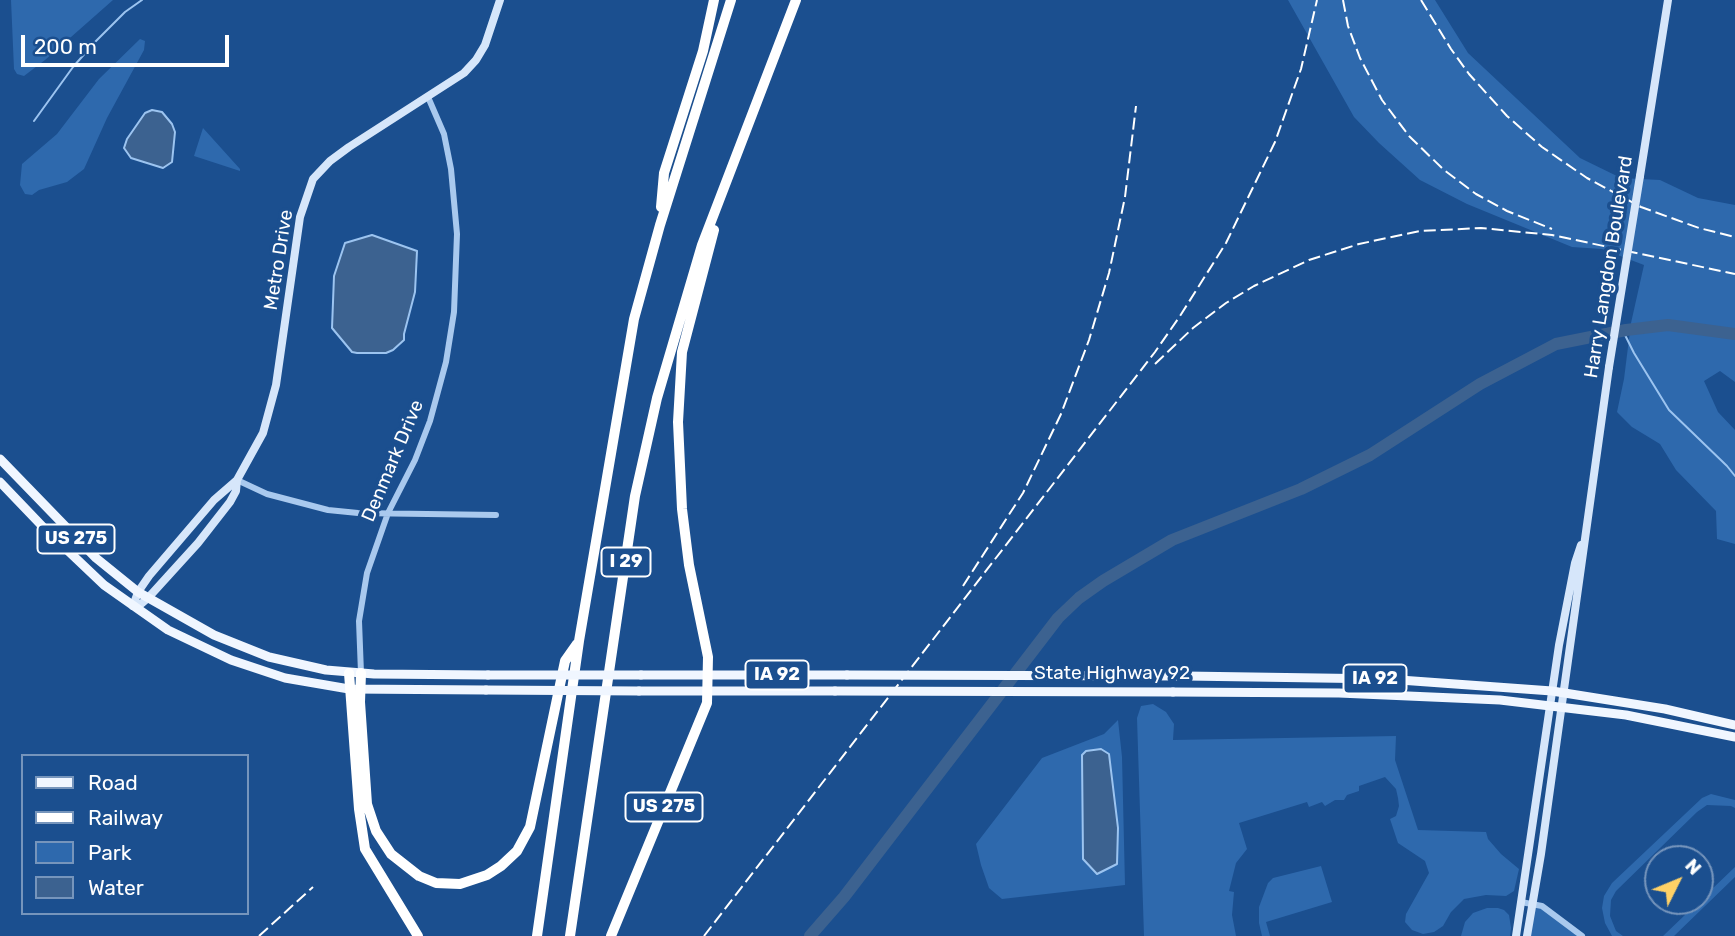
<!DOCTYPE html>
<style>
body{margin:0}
#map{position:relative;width:1735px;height:936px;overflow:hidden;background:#1b4f8f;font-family:Rubik,sans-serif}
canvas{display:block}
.legend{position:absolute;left:21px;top:754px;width:228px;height:161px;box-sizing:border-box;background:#1b4f8f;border:2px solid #7695bc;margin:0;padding:9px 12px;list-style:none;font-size:21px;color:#fff}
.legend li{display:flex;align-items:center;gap:14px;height:35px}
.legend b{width:35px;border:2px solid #7695bc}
.north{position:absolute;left:1644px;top:845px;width:70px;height:70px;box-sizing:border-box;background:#1b4f8f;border:2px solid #7695bc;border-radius:50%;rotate:47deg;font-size:19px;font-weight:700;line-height:28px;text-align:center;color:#fff}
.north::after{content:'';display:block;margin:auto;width:24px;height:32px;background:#ffd166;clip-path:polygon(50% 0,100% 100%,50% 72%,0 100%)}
.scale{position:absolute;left:21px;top:35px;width:208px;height:32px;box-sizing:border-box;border:4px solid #fff;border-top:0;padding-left:9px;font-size:21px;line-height:24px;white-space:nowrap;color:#fff;-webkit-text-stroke:5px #1b4f8f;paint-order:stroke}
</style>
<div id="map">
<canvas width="1735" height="936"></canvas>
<ul class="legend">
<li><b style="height:9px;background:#f0f6ff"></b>Road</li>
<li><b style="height:9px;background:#fff"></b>Railway</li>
<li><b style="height:19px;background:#2e69ad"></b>Park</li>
<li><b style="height:19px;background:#3c6290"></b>Water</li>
</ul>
<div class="north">N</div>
<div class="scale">200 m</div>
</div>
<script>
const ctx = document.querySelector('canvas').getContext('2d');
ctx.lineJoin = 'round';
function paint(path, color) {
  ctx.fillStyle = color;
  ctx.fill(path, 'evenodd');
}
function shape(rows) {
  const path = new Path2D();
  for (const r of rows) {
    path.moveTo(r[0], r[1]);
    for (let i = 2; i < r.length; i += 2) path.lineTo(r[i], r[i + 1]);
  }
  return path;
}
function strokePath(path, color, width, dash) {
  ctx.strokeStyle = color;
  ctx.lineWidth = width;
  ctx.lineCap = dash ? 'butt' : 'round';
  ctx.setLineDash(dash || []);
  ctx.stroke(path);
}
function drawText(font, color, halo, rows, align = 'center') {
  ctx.font = font + ' Rubik,sans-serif';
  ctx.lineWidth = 7;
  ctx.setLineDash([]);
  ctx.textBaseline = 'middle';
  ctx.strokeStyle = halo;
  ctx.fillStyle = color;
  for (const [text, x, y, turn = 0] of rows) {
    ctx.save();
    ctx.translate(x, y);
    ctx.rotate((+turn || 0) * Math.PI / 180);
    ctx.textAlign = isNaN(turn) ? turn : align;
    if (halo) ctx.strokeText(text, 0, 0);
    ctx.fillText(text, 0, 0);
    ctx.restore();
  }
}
const green = shape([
 [11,0,113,0,45,60,24,76,17,74,14,69],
 [1288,0,1435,0,1468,53,1580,158,1621,178,1660,180,1698,198,1735,205,1735,382,1720,371,1704,381,1718,412,1735,430,1735,544,1717,539,1716,511,1676,470,1660,444,1632,427,1617,412,1624,379,1631,323,1644,265,1602,249,1572,247,1467,204,1420,180,1379,143,1354,117],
 [140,39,145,41,144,50,107,118,84,169,67,182,39,190,32,195,25,194,20,185,22,164,57,134,99,79],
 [203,128,240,169,240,171,194,156],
 [1153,704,1166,712,1174,724,1173,740,1396,736,1395,760,1418,830,1486,832,1488,839,1501,854,1519,869,1514,891,1506,896,1486,895,1464,899,1451,912,1443,926,1434,932,1423,934,1412,930,1405,922,1406,914,1429,873,1425,861,1398,843,1390,819,1396,816,1399,806,1398,798,1396,789,1385,777,1359,786,1359,791,1347,795,1344,800,1335,800,1325,806,1322,802,1309,807,1307,802,1239,823,1247,849,1236,863,1229,891,1234,892,1232,915,1236,936,1144,936,1137,718,1141,706],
 [1118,720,1122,757,1125,885,1002,899,989,888,981,865,976,844,1042,758,1104,734],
 [1711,794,1735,800,1735,808,1731,806,1707,805,1697,812,1616,891,1611,900,1610,916,1616,931,1623,936,1612,936,1605,923,1602,908,1604,896,1612,883,1702,798],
 [1321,866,1332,902,1266,922,1270,936,1262,936,1259,923,1259,907,1268,883,1273,878],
 [1735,867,1735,877,1674,936,1663,936],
 [1532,904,1542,906,1582,936,1527,936],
 [1487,908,1498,908,1504,910,1509,915,1511,928,1510,936,1461,936,1465,922,1473,913]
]);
const water = shape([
 [152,110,162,112,172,124,175,132,172,162,163,168,131,158,124,148,127,139,145,113,152,110],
 [372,235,417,251,415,292,404,334,404,340,393,350,386,353,357,353,352,352,332,328,334,276,345,243,372,235],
 [1101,749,1109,754,1118,828,1117,864,1097,874,1083,859,1082,755,1086,751,1101,749]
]);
const stream = shape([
 [34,121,73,67,95,42,125,12,142,0],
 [1623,331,1634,353,1669,410,1727,466,1735,476]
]);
const river = shape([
 [810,936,844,897,1058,618,1079,598,1103,581,1172,540,1301,489,1370,455,1480,384,1556,344,1626,330,1668,325,1735,334]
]);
const street = shape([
 [237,480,267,494,328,510,358,513,496,515],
 [361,673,359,621,367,573,388,513,415,460,430,421,446,362,454,312,457,234,451,169,444,134,428,97],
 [1521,902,1542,906,1582,936]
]);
const secondary = shape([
 [1640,176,1668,0],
 [133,606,138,592,149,576,214,500,237,480,263,433,276,385,300,217,313,179,330,161,349,147,464,73,476,60,485,45,500,0],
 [133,606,141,604,148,598,198,543,230,502,236,491,237,480],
 [1516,936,1559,645,1575,563,1581,545],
 [1527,936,1541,854,1609,367]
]);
const primary = shape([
 [0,459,96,558,138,592,214,635,269,657,326,670,374,674,488,675],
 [0,482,44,528,104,585,168,630,231,660,285,678,349,689,486,690],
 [641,675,847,675],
 [1185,676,1386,679,1552,691,1665,709,1735,725],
 [639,691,835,691],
 [1173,692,1339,693,1500,700,1626,715,1735,737]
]);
const highway = shape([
 [661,207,664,173,703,51,714,0],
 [349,673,359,809,365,849,418,936],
 [361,673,360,702,367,804,376,831,391,854,419,876,436,883,460,884,487,875,501,866,517,851,530,827,565,661,577,644],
 [537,936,579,641,634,319,660,225,731,0],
 [570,936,635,496,657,398,702,245,796,0],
 [611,936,707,703,708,657,689,565,682,509,678,422,682,352,714,230]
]);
const rail = shape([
 [1343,0,1348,26,1360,58,1382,100,1409,136,1444,170,1476,194,1507,211,1552,229],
 [1421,0,1451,49,1469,74,1507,116,1542,147,1587,178,1641,207,1699,228,1735,237],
 [1155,364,1193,328,1226,303,1254,286,1309,260,1359,244,1420,231,1481,228,1552,235,1735,274],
 [963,586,1023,493,1061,414,1089,340,1109,273,1125,197,1136,106],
 [259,936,313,887],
 [704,936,1155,352,1180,316,1226,243,1275,142,1301,69,1317,0]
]);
const secondaryBridge = shape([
 [1609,367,1640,176]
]);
const primaryBridge = shape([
 [488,675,641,675],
 [847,675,1185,676],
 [486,690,639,691],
 [835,691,1173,692]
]);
const shields = [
 [76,539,77],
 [626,562,49],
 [777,675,63],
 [1375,679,63],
 [664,807,77]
];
const shieldNames = [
 ["US 275",76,539],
 ["I 29",626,562],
 ["IA 92",777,675],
 ["IA 92",1375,679],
 ["US 275",664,807]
];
const streetNames = [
 ["Metro Drive",279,260,-81],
 ["Harry Langdon Boulevard",1609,267,-81],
 ["Denmark Drive",393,461,-67],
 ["State Highway 92",1112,674]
];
paint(green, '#2e69ad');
paint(water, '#3c6290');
strokePath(water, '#9cc4f0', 2);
strokePath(stream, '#9cc4f0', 2);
strokePath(river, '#3c6290', 12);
strokePath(street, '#a9c9ee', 6);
strokePath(secondary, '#d6e6fa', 8);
strokePath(primary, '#f0f6ff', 9);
strokePath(highway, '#fff', 10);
strokePath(rail, '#fff', 2, [12, 5]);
strokePath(secondaryBridge, '#d6e6fa', 8);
strokePath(primaryBridge, '#f0f6ff', 9);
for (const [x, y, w] of shields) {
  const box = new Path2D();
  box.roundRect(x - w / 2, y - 14.5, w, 29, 5);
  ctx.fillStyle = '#1b4f8f';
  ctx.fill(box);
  strokePath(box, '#fff', 2);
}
drawText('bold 18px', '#fff', null, shieldNames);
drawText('19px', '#fff', '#1b4f8f', streetNames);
</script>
